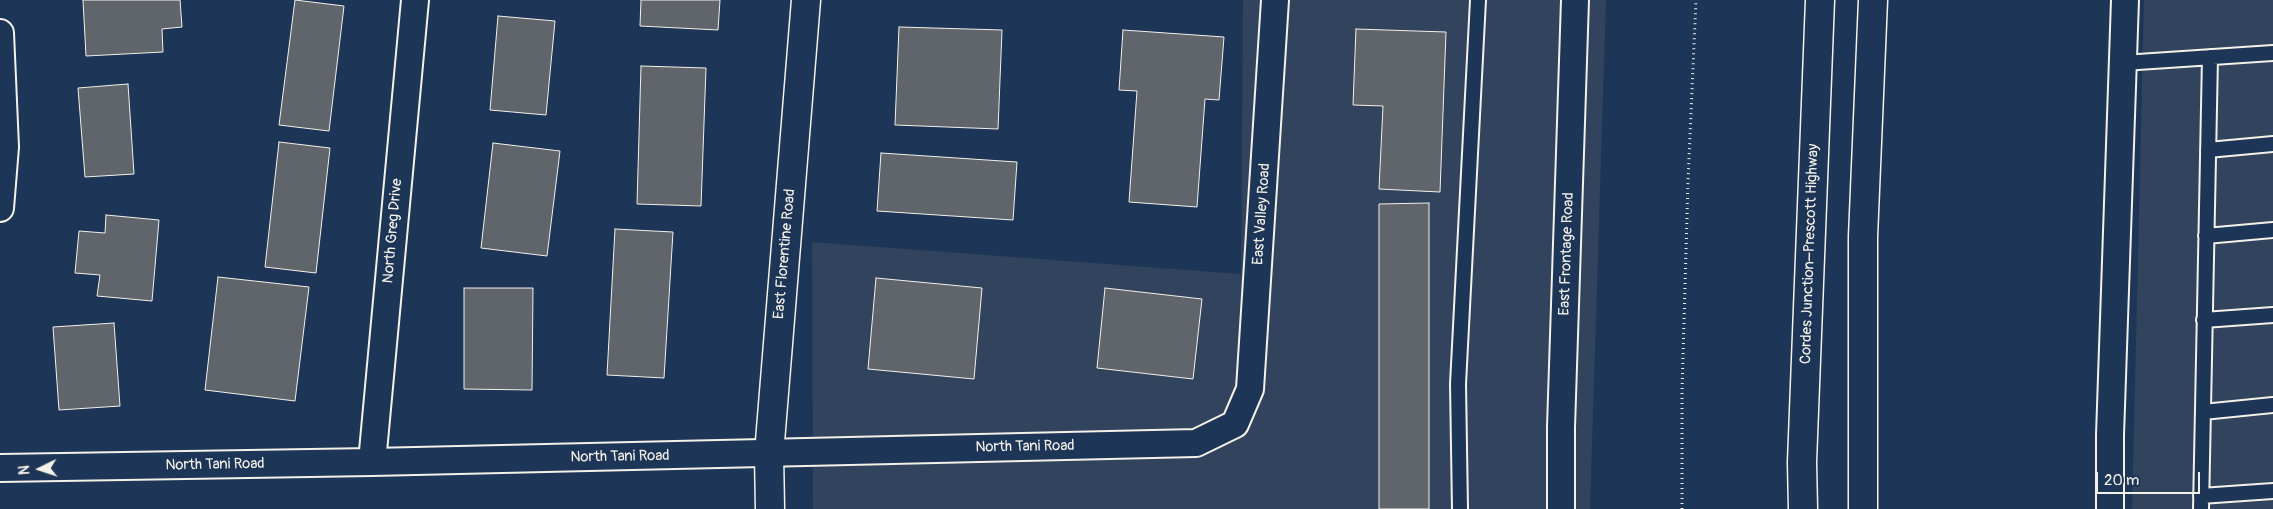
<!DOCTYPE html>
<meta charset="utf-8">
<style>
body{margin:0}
#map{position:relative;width:2273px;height:509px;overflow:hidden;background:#1d3557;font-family:Pangolin,sans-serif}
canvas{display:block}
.north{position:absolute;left:15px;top:444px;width:50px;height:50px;-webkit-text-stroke:4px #1d3557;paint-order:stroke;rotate:266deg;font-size:14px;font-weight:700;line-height:20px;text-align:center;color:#f4f1e8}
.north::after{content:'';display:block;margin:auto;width:18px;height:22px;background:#f4f1e8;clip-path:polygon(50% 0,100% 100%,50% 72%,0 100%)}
.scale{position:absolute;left:2096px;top:472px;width:104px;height:22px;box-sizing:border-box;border:2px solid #f4f1e8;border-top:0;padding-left:6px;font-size:15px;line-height:18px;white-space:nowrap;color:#f4f1e8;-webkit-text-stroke:4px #1d3557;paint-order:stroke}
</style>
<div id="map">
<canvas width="2273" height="509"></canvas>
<div class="north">N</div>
<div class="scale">20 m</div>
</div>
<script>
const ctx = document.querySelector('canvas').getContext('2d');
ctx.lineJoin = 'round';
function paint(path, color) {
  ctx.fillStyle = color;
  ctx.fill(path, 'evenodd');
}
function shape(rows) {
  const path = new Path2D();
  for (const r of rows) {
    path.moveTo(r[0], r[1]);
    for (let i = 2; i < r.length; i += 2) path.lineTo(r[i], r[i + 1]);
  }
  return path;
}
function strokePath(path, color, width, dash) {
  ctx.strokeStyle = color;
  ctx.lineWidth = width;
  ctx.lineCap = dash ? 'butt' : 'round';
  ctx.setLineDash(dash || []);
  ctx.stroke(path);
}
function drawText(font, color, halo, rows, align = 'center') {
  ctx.font = font + ' Pangolin,sans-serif';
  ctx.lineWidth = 4;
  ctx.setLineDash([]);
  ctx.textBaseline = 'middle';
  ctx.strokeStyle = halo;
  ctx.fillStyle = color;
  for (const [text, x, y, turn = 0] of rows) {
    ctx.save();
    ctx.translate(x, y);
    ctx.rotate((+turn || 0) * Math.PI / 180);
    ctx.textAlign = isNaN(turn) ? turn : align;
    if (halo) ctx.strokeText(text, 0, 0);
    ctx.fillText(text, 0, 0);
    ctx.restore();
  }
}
const built = shape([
 [1243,0,1606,0,1590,509,813,509,812,242,1241,274],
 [2144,0,2273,0,2273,509,2132,509]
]);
const building = shape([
 [83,0,180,0,182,27,162,29,163,52,86,56,83,0],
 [295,0,344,6,329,131,279,125,295,0],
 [641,0,720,0,718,30,640,26,641,0],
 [498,16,555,21,546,115,490,110,498,16],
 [899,27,1002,30,998,129,895,125,899,27],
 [1356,29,1446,32,1440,192,1379,189,1383,106,1353,105,1356,29],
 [1123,30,1224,37,1219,100,1205,99,1197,207,1129,202,1137,91,1119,90,1123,30],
 [641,66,706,68,701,206,637,204,641,66],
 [128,84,134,174,85,177,78,88,128,84],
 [279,142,330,148,316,273,265,267,279,142],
 [493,143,560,151,547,256,481,248,493,143],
 [881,153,1017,162,1013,220,877,211,881,153],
 [1429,203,1429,509,1379,509,1379,204,1429,203],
 [106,215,159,220,152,301,97,296,100,275,75,273,79,231,105,233,106,215],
 [615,229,673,232,664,378,607,375,615,229],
 [218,277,309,287,295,401,205,390,218,277],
 [876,278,982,288,974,379,868,369,876,278],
 [464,288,533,288,532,390,464,389,464,288],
 [1105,288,1202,299,1193,379,1097,368,1105,288],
 [114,323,120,406,59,410,53,327,114,323]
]);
const path = shape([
 [1682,509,1682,392,1688,181,1696,0]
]);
const lane = shape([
 [2123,63,2273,53],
 [2208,150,2273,144],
 [2206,236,2273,230],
 [2204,320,2273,315],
 [2203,412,2273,405],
 [2201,496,2273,491],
 [1460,509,1458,384,1478,0],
 [2201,509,2210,57]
]);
const street = shape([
 [0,33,5,147,0,208],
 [372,462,415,0],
 [0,468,372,462,1196,443,1235,424,1250,389,1275,0],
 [1561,509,1561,427,1575,0],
 [2110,509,2110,435,2125,0]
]);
const secondary = shape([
 [770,509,769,454,806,0]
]);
const primary = shape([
 [1803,509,1802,462,1820,0],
 [1863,509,1863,237,1873,0]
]);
const streetNames = [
 ["East Valley Road",1262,214,-86],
 ["North Greg Drive",393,231,-85],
 ["East Florentine Road",785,254,-85],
 ["East Frontage Road",1567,254,-88],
 ["Cordes Junction–Prescott Highway",1810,254,-88],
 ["North Tani Road",1025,447,-1],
 ["North Tani Road",620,457,-1],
 ["North Tani Road",215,465,-1]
];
paint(built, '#31435d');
paint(building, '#60646b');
strokePath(building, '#f4f1e8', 1);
strokePath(lane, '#f4f1e8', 18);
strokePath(street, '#f4f1e8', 30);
strokePath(secondary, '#f4f1e8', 31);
strokePath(primary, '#f4f1e8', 31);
strokePath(path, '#f4f1e8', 3, [1, 4]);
strokePath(lane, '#1d3557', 14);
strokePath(street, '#1d3557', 26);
strokePath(secondary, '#1d3557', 28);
strokePath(primary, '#1d3557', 28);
drawText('15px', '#f4f1e8', '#1d3557', streetNames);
</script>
